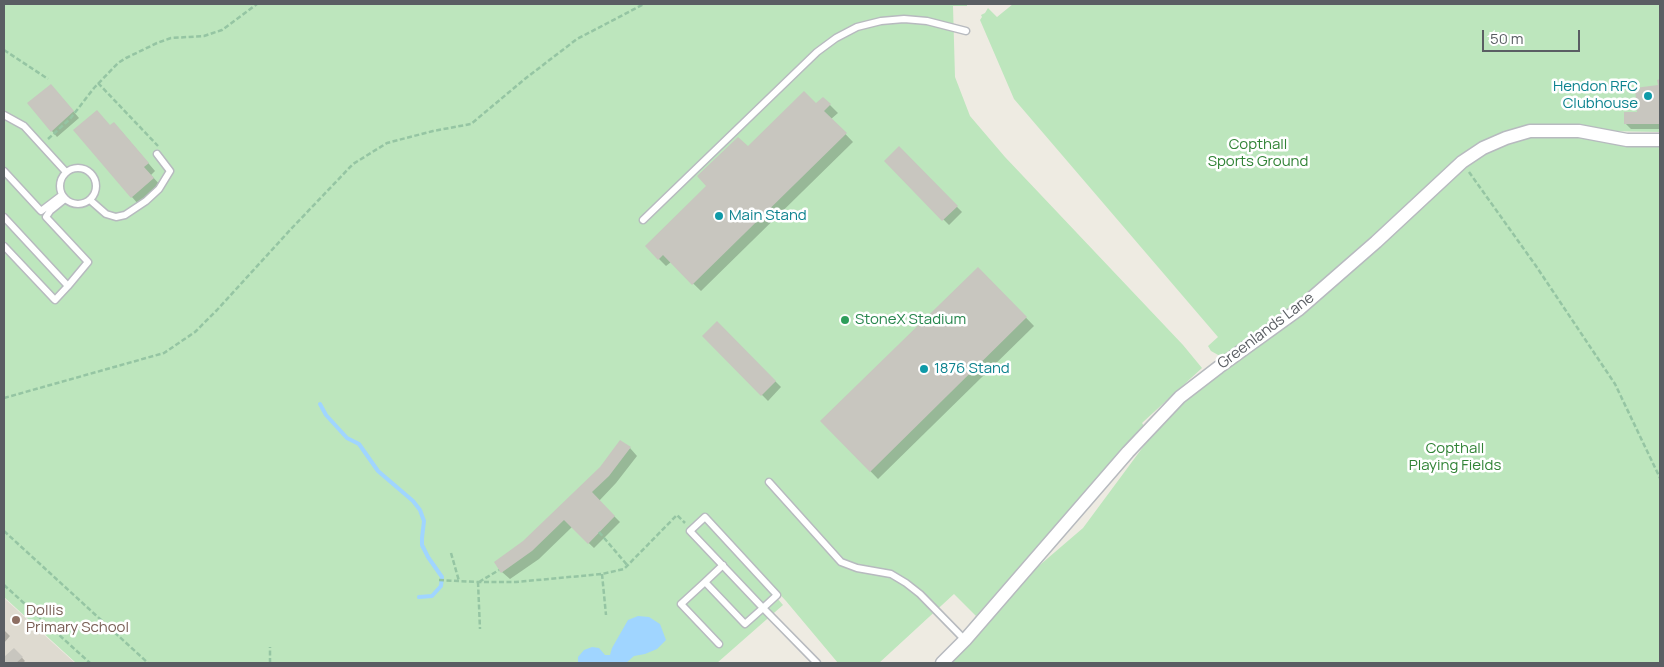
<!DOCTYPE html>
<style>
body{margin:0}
#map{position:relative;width:1664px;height:667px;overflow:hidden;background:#eeebe2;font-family:Manrope,sans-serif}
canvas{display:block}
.frame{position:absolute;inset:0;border:5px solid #5a5e63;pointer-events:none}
.scale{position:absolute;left:1482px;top:30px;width:98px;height:22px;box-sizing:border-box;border:2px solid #5a5e63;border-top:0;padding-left:6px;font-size:15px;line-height:18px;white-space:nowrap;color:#5a5e63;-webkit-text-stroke:4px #fff;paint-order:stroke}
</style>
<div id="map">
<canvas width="1664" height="667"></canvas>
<div class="frame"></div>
<div class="scale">50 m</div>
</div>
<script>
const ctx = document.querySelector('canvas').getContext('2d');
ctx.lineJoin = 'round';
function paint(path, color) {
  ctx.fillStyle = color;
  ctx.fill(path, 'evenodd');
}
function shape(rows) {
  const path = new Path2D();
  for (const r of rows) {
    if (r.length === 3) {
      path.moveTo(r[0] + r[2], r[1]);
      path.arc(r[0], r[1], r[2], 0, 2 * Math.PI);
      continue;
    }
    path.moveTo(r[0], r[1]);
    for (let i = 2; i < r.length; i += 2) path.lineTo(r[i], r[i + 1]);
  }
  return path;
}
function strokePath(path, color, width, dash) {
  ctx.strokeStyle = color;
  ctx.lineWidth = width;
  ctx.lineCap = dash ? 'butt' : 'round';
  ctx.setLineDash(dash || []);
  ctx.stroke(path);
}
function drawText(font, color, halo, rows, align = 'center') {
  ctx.font = font + ' Manrope,sans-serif';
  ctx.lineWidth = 5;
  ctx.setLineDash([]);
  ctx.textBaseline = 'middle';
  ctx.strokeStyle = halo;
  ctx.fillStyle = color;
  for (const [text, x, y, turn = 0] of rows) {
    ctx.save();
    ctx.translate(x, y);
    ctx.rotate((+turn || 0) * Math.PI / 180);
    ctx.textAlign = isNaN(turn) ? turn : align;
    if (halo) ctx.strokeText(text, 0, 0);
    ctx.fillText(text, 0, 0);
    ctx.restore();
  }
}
const education = shape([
 [4,598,53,643,75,663,4,663]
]);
const green = shape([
 [4,4,967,4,967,6,953,6,955,77,970,116,1005,157,1183,345,1202,368,1142,423,1144,426,976,616,954,594,879,663,838,663,786,601,713,523,783,605,717,663,76,663,4,597],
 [1013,4,1660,4,1660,132,1552,130,1509,138,1660,134,1660,663,945,663,999,600,1083,528,1180,397,1219,367,1220,356,1211,351,1208,346,1218,337,1014,99,980,20,982,17,981,15,985,13,988,8,997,17]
]);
const water = shape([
 [638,616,649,617,660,624,666,640,657,649,645,654,634,656,626,663,578,663,578,657,584,650,592,647,599,648,605,655,610,655,612,648,628,620]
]);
const shadow = shape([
 [1660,86,1660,129,1631,129,1625,123,1638,113,1636,89],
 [56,91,79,118,57,137,52,131],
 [823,98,838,113,831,119,853,142,701,291,671,262,666,266,646,246,748,148,816,105],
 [111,126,121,131,155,171,151,175,161,186,139,205,132,197],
 [899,148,962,212,949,225,885,161],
 [978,268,1034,326,878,479,822,421],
 [717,323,781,387,768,401,704,336],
 [630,448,637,456,616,483,599,501,620,522,594,548,572,527,539,559,510,579,502,572,524,542],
 [4,630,10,636,4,643],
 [14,649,25,661,23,663,4,663,4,659]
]);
const stream = shape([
 [320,404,326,415,347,438,359,444,378,471,413,501,420,510,424,521,422,538,422,545,428,557,442,577,441,586,432,596,419,597]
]);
const building = shape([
 [1660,79,1660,124,1624,124,1624,112,1637,112,1635,88,1658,85,1657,80],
 [51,84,74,111,51,132,27,103],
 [804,91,816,103,823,97,831,104,824,111,847,133,692,285,663,255,658,260,645,246,706,186,697,176,738,137,748,146],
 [97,110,110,125,114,122,149,163,144,167,154,178,131,198,73,130],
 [899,146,958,206,942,221,884,161],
 [978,267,1027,317,870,472,820,421],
 [717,321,776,381,761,396,702,336],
 [620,440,631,447,609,476,592,492,615,516,588,544,564,520,532,551,501,573,494,562,523,541,600,467],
 [14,648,23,657,16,663,4,663,4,657]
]);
const path = shape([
 [4,50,48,79],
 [98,83,158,146],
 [48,139,70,119,94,88,118,63,126,58,157,43,171,38,204,36,222,30,257,4],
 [1469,172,1536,266,1615,384,1660,478],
 [4,398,164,353,195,332,217,310,291,229,353,164,387,143,433,131,471,124,526,78,577,39,644,4],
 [4,531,148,663],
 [599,532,628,566],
 [451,553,459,581],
 [602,574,606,615],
 [439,580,478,582,516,582,602,574,624,569,677,515,685,523],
 [478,582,480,629],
 [479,582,499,570],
 [4,585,90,663],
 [270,663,270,647]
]);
const lane = shape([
 [4,115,24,126,66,172],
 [78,186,18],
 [4,171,41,211,62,195],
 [90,200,106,214,116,217,125,215,146,201,159,189,170,171,157,154],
 [4,217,68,286,88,262,46,217,50,211,65,199],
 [643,220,817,52,836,38,857,27,881,21,904,19,927,21,966,31],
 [4,246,55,300,68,286],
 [769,482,841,562,857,568,891,574,906,583,920,594,965,640],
 [705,582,723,565],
 [719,644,681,604,705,582,745,624,763,608,777,595,705,517,690,531,763,608,817,663]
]);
const street = shape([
 [942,663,965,640,1128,452,1180,397,1219,367,1298,310,1376,242,1462,162,1483,148,1506,138,1530,131,1579,131,1627,140,1660,140]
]);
const markers = [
 [1648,96,5,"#0f9aa8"],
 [719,216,5,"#0f9aa8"],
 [845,320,5,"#2e9e5b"],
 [924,369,5,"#0f9aa8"],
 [16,620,5,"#8d6e63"]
];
const cultureNames = [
 ["Hendon RFC",1638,87,"right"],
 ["Clubhouse",1638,104,"right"],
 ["Main Stand",729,216],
 ["1876 Stand",934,369]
];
const parkNames = [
 ["Copthall",1258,145],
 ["Sports Ground",1258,162],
 ["Copthall",1455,449],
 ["Playing Fields",1455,466]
];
const leisureNames = [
 ["StoneX Stadium",855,320]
];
const streetNames = [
 ["Greenlands Lane",1266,331,-37]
];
const educationNames = [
 ["Dollis",26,611],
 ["Primary School",26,628]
];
paint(education, '#dedad0');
paint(green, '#bde6bd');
paint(water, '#a0d5ff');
paint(shadow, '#0003');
strokePath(stream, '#a0d5ff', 4);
paint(building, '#c8c6bf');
strokePath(lane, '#b7babf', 9);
strokePath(street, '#b7babf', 15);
strokePath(path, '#95c5a3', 2.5, [5, 2.5]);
strokePath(lane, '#fff', 6);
strokePath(street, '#fff', 12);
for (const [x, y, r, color] of markers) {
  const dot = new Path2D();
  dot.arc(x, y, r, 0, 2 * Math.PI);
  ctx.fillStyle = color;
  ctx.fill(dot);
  strokePath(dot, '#fff', 2);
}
drawText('15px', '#0d838f', '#fff', cultureNames, 'left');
drawText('15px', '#318336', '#fff', parkNames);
drawText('15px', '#27864d', '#fff', leisureNames, 'left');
drawText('15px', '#5a5e63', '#fff', streetNames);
drawText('15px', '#785e54', '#fff', educationNames, 'left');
</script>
